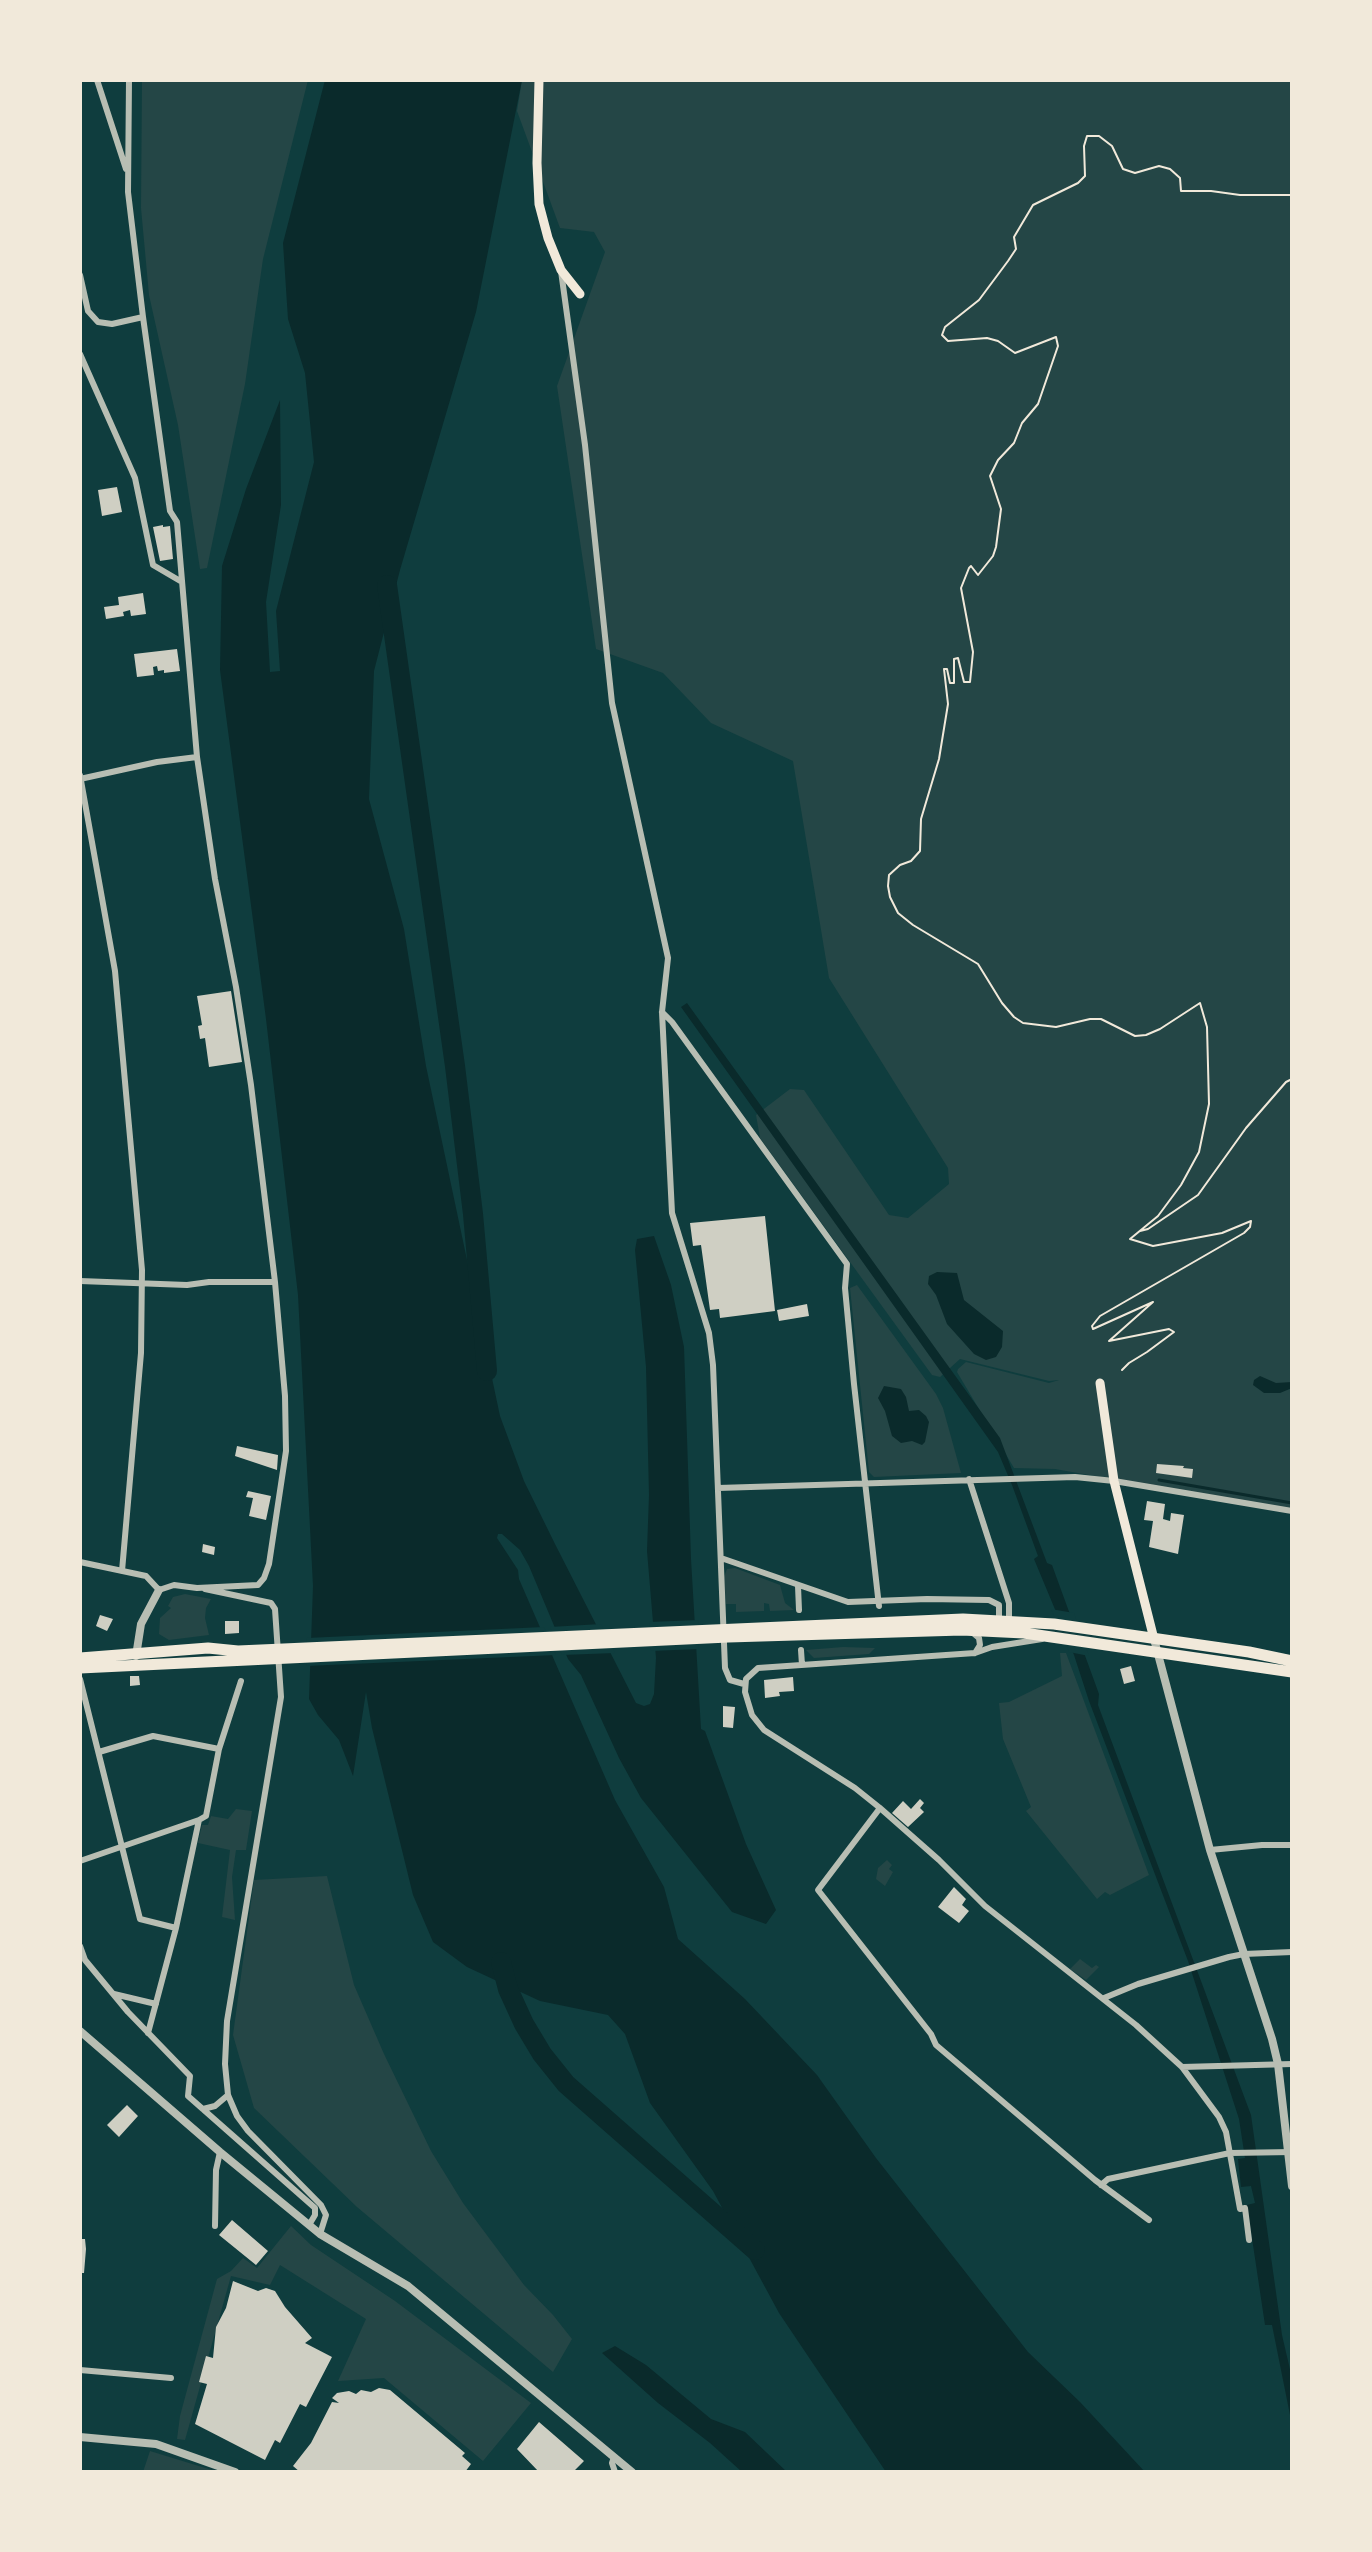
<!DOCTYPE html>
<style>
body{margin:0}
#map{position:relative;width:1372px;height:2552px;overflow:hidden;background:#0f3d3e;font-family:"Varela Round",sans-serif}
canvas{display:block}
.frame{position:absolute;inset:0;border:82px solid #f1e9da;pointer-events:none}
</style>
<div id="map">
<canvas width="1372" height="2552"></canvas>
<div class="frame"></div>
</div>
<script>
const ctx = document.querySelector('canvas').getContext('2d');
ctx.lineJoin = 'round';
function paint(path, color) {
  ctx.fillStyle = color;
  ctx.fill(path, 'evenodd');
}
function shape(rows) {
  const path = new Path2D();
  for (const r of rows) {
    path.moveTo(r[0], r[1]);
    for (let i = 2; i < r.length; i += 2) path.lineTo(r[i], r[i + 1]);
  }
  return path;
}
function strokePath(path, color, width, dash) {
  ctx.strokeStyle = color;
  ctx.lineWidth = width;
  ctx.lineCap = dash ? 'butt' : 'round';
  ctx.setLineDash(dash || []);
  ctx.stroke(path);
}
const green = shape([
 [142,80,308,80,263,259,245,384,207,568,200,569,178,425,149,295,141,208],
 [522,80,1292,80,1292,1511,1055,1469,1014,1468,957,1372,958,1369,966,1362,1049,1383,1059,1380,1049,1381,960,1359,940,1377,932,1375,760,1138,756,1115,790,1089,804,1090,889,1215,908,1218,949,1184,948,1168,829,978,793,761,711,723,663,673,596,649,557,386,605,252,594,232,560,228,517,111],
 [857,1285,936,1394,943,1408,961,1473,874,1477,869,1472,850,1288],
 [735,1568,780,1585,785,1603,794,1610,770,1611,769,1604,764,1603,764,1611,736,1612,736,1604,726,1604,724,1577,727,1569],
 [185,1594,211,1599,206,1608,205,1618,209,1635,169,1640,159,1634,160,1618,171,1608,168,1606,173,1597],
 [843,1647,875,1648,869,1654,814,1658,806,1650],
 [1060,1653,1066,1653,1149,1875,1110,1895,1105,1892,1097,1899,1026,1811,1031,1807,1003,1739,999,1703,1009,1702,1062,1676],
 [236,1809,252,1811,246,1850,236,1850,232,1877,235,1920,222,1917,230,1850,198,1843,202,1825,208,1825,211,1816,228,1819],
 [887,1860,892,1865,889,1869,893,1872,885,1886,876,1879,878,1868],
 [327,1876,354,1985,384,2054,431,2151,463,2203,524,2285,553,2315,572,2339,553,2372,357,2207,254,2108,233,2035,254,1880],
 [1080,1959,1092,1968,1096,1965,1099,1967,1086,1980,1070,1969],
 [291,2226,311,2245,395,2301,531,2403,483,2461,384,2378,338,2381,366,2319,280,2265,270,2285,231,2276,185,2440,177,2439,180,2416,217,2279,231,2271,243,2258,257,2268],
 [150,2451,215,2471,217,2472,143,2472]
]);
const water = shape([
 [325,80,522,80,476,312,400,570,374,671,369,799,404,929,426,1066,500,1416,524,1481,555,1544,636,1703,644,1706,650,1704,654,1694,656,1658,647,1551,649,1495,646,1367,635,1250,637,1239,654,1236,671,1285,684,1347,691,1559,701,1729,705,1731,746,1844,776,1910,766,1924,732,1912,641,1798,619,1758,581,1675,568,1659,529,1566,520,1550,502,1534,498,1534,497,1538,518,1570,519,1579,615,1800,664,1887,678,1939,745,1999,817,2075,876,2158,1028,2352,1080,2402,1145,2472,886,2472,779,2313,713,2191,650,2103,625,2034,608,2015,540,2001,467,1967,433,1942,413,1895,372,1728,366,1692,353,1776,339,1740,318,1715,309,1699,313,1586,298,1295,266,1019,220,670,222,566,246,489,280,400,281,505,266,602,270,672,280,671,276,611,314,462,305,373,288,319,283,243],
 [687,1003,1000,1438,1047,1563,1052,1565,1099,1694,1098,1705,1251,2115,1282,2335,1292,2378,1292,2425,1272,2325,1265,2325,1247,2205,1255,2203,1251,2186,1241,2187,1238,2159,1245,2158,1239,2119,1188,1961,1089,1701,1074,1655,1034,1559,1038,1556,1012,1485,998,1452,681,1007],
 [937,1272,957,1273,964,1300,1003,1331,1002,1347,996,1357,986,1360,974,1354,947,1324,936,1295,928,1284,929,1276],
 [1260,1376,1276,1383,1292,1382,1292,1388,1280,1393,1264,1393,1253,1385,1254,1380],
 [884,1386,901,1389,906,1397,909,1411,919,1410,926,1416,929,1422,925,1442,922,1445,912,1441,901,1443,892,1436,885,1411,878,1398],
 [615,2346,646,2365,711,2419,745,2432,787,2472,742,2472,710,2443,658,2403,602,2353]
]);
const pier = shape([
 [1051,1609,1074,1613,1089,1656,1069,1652],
 [698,1620,699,1649,651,1651,649,1622],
 [601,1624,615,1653,562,1655,550,1627],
 [544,1627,556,1655,306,1666,307,1638]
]);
const stream = shape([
 [1159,1480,1292,1503]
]);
const river = shape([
 [387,585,455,1066,473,1214,487,1371],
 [501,1962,508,1989,524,2024,542,2054,566,2084,755,2250]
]);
const building = shape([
 [117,487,122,512,102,516,98,490],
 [163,525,163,527,170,526,173,559,160,561,153,527],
 [143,593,146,614,131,616,130,610,123,612,124,616,106,619,104,607,119,605,118,597],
 [177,649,180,671,164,673,164,670,158,671,157,666,153,667,154,675,137,677,134,654],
 [231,991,242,1062,209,1067,205,1038,200,1039,198,1026,202,1025,197,996],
 [765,1216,775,1311,720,1318,719,1309,710,1310,701,1245,693,1246,690,1223],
 [807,1304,809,1316,779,1321,777,1310],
 [237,1446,278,1455,277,1470,235,1456],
 [1157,1464,1184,1466,1183,1468,1193,1469,1192,1478,1156,1473],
 [248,1491,271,1496,266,1520,249,1516,253,1498,246,1497],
 [1147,1501,1165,1504,1163,1519,1170,1521,1171,1513,1184,1515,1178,1554,1149,1547,1153,1521,1144,1520],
 [203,1544,215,1547,214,1555,202,1552],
 [100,1615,113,1619,107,1631,96,1626],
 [225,1621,239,1621,239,1633,225,1634],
 [1131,1666,1135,1681,1124,1684,1120,1669],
 [130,1676,139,1676,140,1685,130,1686],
 [793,1677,794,1691,779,1692,780,1696,765,1698,764,1680],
 [723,1706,735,1707,733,1728,723,1727],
 [920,1799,924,1803,920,1808,924,1812,908,1827,892,1813,903,1801,911,1809],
 [954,1887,966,1899,962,1905,969,1911,959,1923,938,1907],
 [127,2105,138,2116,119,2137,107,2125],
 [232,2220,268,2251,256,2265,219,2235],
 [80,2239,85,2239,86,2249,84,2273,80,2273],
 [233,2281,258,2291,266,2288,275,2291,285,2307,312,2338,305,2343,332,2357,306,2407,300,2404,280,2443,275,2440,265,2460,195,2424,207,2384,199,2382,206,2356,213,2358,216,2327,226,2308],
 [379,2388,390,2390,465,2453,462,2456,471,2464,465,2472,300,2472,293,2466,311,2443,332,2402,339,2403,332,2398,337,2393,349,2391,356,2394,361,2390,371,2392],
 [539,2422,584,2461,573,2472,539,2472,517,2449]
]);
const path = shape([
 [1140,1231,1148,1229,1198,1195,1246,1128,1286,1082,1292,1079],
 [1122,1370,1129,1363,1147,1352,1174,1332,1169,1329,1109,1341,1153,1302,1093,1329,1092,1326,1100,1316,1244,1233,1250,1227,1251,1221,1222,1233,1153,1246,1130,1239,1158,1216,1181,1185,1199,1152,1209,1104,1207,1027,1200,1003,1160,1029,1146,1035,1135,1036,1101,1019,1090,1019,1056,1027,1023,1023,1014,1017,1002,1003,978,964,913,925,898,913,890,897,888,886,889,875,900,865,911,861,920,851,921,819,939,759,948,704,944,669,947,669,950,683,954,683,954,659,958,658,964,682,970,682,973,652,961,588,969,568,971,566,978,575,993,556,996,547,1001,509,990,476,998,460,1014,443,1022,423,1038,404,1058,346,1056,337,1015,353,998,341,987,338,948,341,942,335,945,327,979,300,1008,261,1016,249,1014,237,1033,205,1078,183,1085,176,1084,146,1087,136,1099,136,1112,146,1123,169,1135,173,1159,166,1170,169,1180,178,1181,191,1211,191,1240,195,1292,195]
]);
const minor = shape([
 [97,80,126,169],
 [561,271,585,445,612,703,668,958,662,1012,672,1213,709,1333,713,1365,725,1668,730,1680,744,1684],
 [80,275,88,311,98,322,112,324,143,317],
 [80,354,135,478,153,565,182,582],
 [80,775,115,971,142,1270,141,1353,122,1571],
 [80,779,157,762,197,757],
 [662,1012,672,1022,847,1264,845,1288,854,1384,879,1606],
 [80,1281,187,1285,209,1282,275,1282],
 [969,1479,1009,1603,1009,1621],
 [718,1488,1075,1477,1114,1481,1292,1511],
 [721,1558,848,1602,927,1599,989,1600,999,1605,999,1620],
 [80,1562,146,1576,159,1590,174,1585,197,1588,258,1585,264,1578,269,1564,286,1451,285,1396,275,1282,251,1085,236,987,215,879,197,757,177,522,170,511,143,317,128,192,129,80],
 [798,1586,799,1610],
 [205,1589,271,1603,275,1609,281,1697,227,2021,225,2064,228,2095,237,2116,248,2131,321,2205,326,2215,320,2234],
 [973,1633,979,1638,980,1645,975,1653],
 [1042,1639,992,1647,975,1653,758,1668,746,1679,745,1692,752,1715,764,1730,855,1788,880,1808,939,1860,985,1906,1136,2025,1182,2067,1219,2117,1226,2132,1240,2209,1245,2208,1249,2240],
 [801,1650,802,1665],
 [80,1679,140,1919,176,1928],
 [99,1752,153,1736,219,1749],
 [880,1808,818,1890,931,2034,936,2045,1095,2180,1149,2220],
 [1210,1850,1262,1845,1292,1845],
 [80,1861,199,1820],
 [80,1946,85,1960,128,2012,190,2076,188,2096,315,2208,315,2215,309,2225],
 [114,1994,156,2004],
 [1104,1998,1138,1984,1229,1957,1244,1954,1292,1952],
 [148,2033,176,1928,199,1820,206,1816,219,1749,241,1681],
 [1182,2067,1292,2064],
 [203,2109,215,2106,228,2095],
 [1101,2185,1108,2179,1230,2153,1292,2152],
 [215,2226,216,2170,220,2152],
 [80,2370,171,2378],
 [614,2457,612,2463,615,2472]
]);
const tertiary = shape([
 [1154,1639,1210,1850,1272,2039,1278,2064,1292,2186],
 [136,1656,141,1624,159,1590],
 [80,2031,220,2152,320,2234,408,2286,632,2472],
 [80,2437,156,2444,235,2472]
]);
const secondary = shape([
 [539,80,537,163,539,204,548,238,561,270,580,294],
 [1100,1383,1114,1481,1154,1639]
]);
const trunk = shape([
 [80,1658,208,1648,238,1651,963,1619,1054,1624,1249,1652,1292,1661],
 [80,1668,728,1637,962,1630,1024,1633,1292,1672]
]);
paint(green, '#244646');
paint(water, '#0a2a2b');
paint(pier, '#0f3d3e');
strokePath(stream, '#0a2a2b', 3);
strokePath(river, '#0a2a2b', 20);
paint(building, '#cfcfc3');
strokePath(path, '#f1e9da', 2);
strokePath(minor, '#b8beb3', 6);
strokePath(tertiary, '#b8beb3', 8);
strokePath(secondary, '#f1e9da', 9);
strokePath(trunk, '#f1e9da', 11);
</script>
